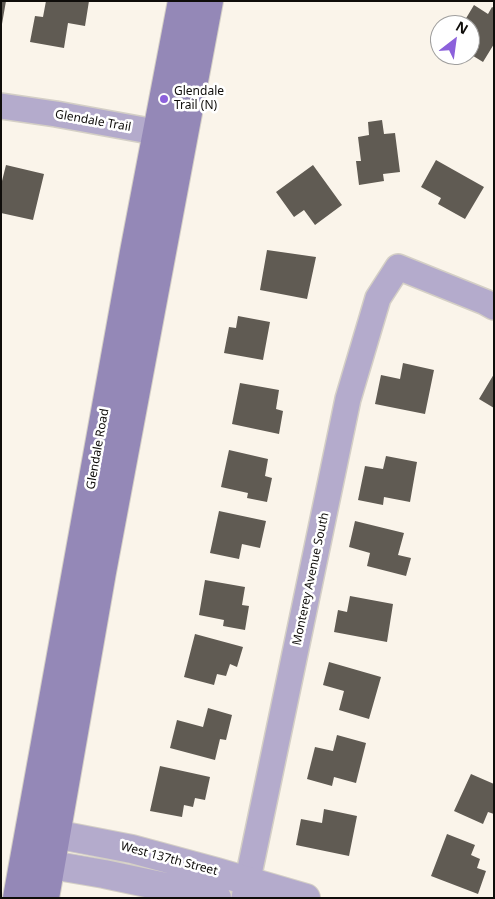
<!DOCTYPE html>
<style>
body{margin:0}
#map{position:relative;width:495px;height:899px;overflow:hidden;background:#faf4ea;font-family:"Noto Sans",sans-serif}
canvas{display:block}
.frame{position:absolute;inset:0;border:2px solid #0f0d0a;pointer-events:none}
.north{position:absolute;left:430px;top:15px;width:50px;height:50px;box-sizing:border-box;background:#fff;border:1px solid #9f9e9d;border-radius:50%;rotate:30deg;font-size:14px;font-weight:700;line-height:20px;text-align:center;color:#0f0d0a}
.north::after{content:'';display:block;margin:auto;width:18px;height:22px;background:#8c61db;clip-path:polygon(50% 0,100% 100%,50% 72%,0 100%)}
</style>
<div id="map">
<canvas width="495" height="899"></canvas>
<div class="frame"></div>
<div class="north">N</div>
</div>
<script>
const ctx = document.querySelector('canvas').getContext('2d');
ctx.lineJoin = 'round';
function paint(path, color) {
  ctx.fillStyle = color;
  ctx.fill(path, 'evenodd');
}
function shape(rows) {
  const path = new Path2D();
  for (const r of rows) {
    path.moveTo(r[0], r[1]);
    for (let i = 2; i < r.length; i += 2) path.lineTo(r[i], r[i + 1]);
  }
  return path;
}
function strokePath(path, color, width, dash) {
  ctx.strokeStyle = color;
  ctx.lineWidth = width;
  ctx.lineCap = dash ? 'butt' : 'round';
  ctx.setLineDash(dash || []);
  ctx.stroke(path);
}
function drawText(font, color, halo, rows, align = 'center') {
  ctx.font = font + ' "Noto Sans",sans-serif';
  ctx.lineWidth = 5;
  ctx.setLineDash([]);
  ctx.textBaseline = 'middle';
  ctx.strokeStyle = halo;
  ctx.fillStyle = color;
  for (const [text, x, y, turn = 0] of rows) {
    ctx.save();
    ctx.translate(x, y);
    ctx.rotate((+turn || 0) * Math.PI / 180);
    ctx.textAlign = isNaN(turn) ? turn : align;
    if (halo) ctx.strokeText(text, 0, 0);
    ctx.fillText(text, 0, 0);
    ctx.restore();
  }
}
const building = shape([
 [1,1,6,1,2,24,1,24],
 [46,1,89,1,85,26,68,23,64,48,30,42,35,16,43,17],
 [474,5,488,14,492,7,494,8,494,44,483,62,470,54,470,25,462,25],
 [382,120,384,134,395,133,400,172,383,174,384,181,359,185,356,161,361,161,358,137,369,135,368,122],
 [436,160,484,187,465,219,438,204,441,198,421,187],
 [6,165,44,174,33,220,1,213,1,185],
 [313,165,342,205,315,225,304,210,294,217,276,192],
 [267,250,316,257,307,299,260,290],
 [238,316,270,322,263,360,224,353,229,327,236,328],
 [403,363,434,370,425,414,375,404,381,375,400,379],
 [494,374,494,408,479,399],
 [240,383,279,390,276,409,283,411,279,434,232,424],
 [229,450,268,459,265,476,272,478,267,502,247,498,248,493,221,487],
 [386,456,417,462,410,502,384,497,383,505,358,500,365,466,383,469],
 [219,511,266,521,260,548,242,544,239,559,210,553],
 [355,521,404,533,398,555,411,558,406,576,367,566,370,553,349,547],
 [205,580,245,587,242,605,249,606,245,630,223,626,224,620,199,615],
 [350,596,393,604,387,642,334,632,338,610,347,612],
 [195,634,243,647,237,667,230,664,226,676,217,674,214,685,184,677],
 [329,662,381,677,369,719,339,710,344,691,323,685],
 [208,708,232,715,226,740,220,739,215,760,170,748,177,720,203,727],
 [337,735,366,743,356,783,334,777,332,786,307,779,315,747,333,751],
 [160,766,210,777,205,800,195,798,193,807,184,805,182,817,150,811],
 [471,774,494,784,494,814,488,812,483,824,454,811],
 [324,809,357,816,349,856,296,845,301,819,322,823],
 [447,834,475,845,471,855,480,859,477,868,486,871,478,894,431,876]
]);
const minor = shape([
 [1,106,56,114,177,136],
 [244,898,348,399,378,298,398,267,485,302,494,307]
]);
const tertiary = shape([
 [34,830,132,849,217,872,306,898],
 [28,861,104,874,217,898]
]);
const secondary = shape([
 [17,898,134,252,182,1],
 [45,898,102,572,209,1]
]);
const markers = [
 [164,99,5,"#8c61db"]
];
const poiNames = [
 ["Glendale",174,92],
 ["Trail (N)",174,106]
];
const streetNames = [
 ["Glendale Trail",93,121,10],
 ["Glendale Road",98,449,-80],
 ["Monterey Avenue South",311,579,-78],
 ["West 137th Street",169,859,15]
];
paint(building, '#605b53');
strokePath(minor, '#d4cfc6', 28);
strokePath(tertiary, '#d4cfc6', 30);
strokePath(secondary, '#d4cfc6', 30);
strokePath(minor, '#b4abcc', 25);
strokePath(tertiary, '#b4abcc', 28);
strokePath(secondary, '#9488b7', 28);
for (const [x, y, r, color] of markers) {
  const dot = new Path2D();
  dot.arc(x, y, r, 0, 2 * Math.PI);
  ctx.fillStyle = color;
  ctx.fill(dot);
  strokePath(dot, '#fff', 2);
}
drawText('12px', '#0f0d0a', '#fff', poiNames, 'left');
drawText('12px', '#0f0d0a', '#fff', streetNames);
</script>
